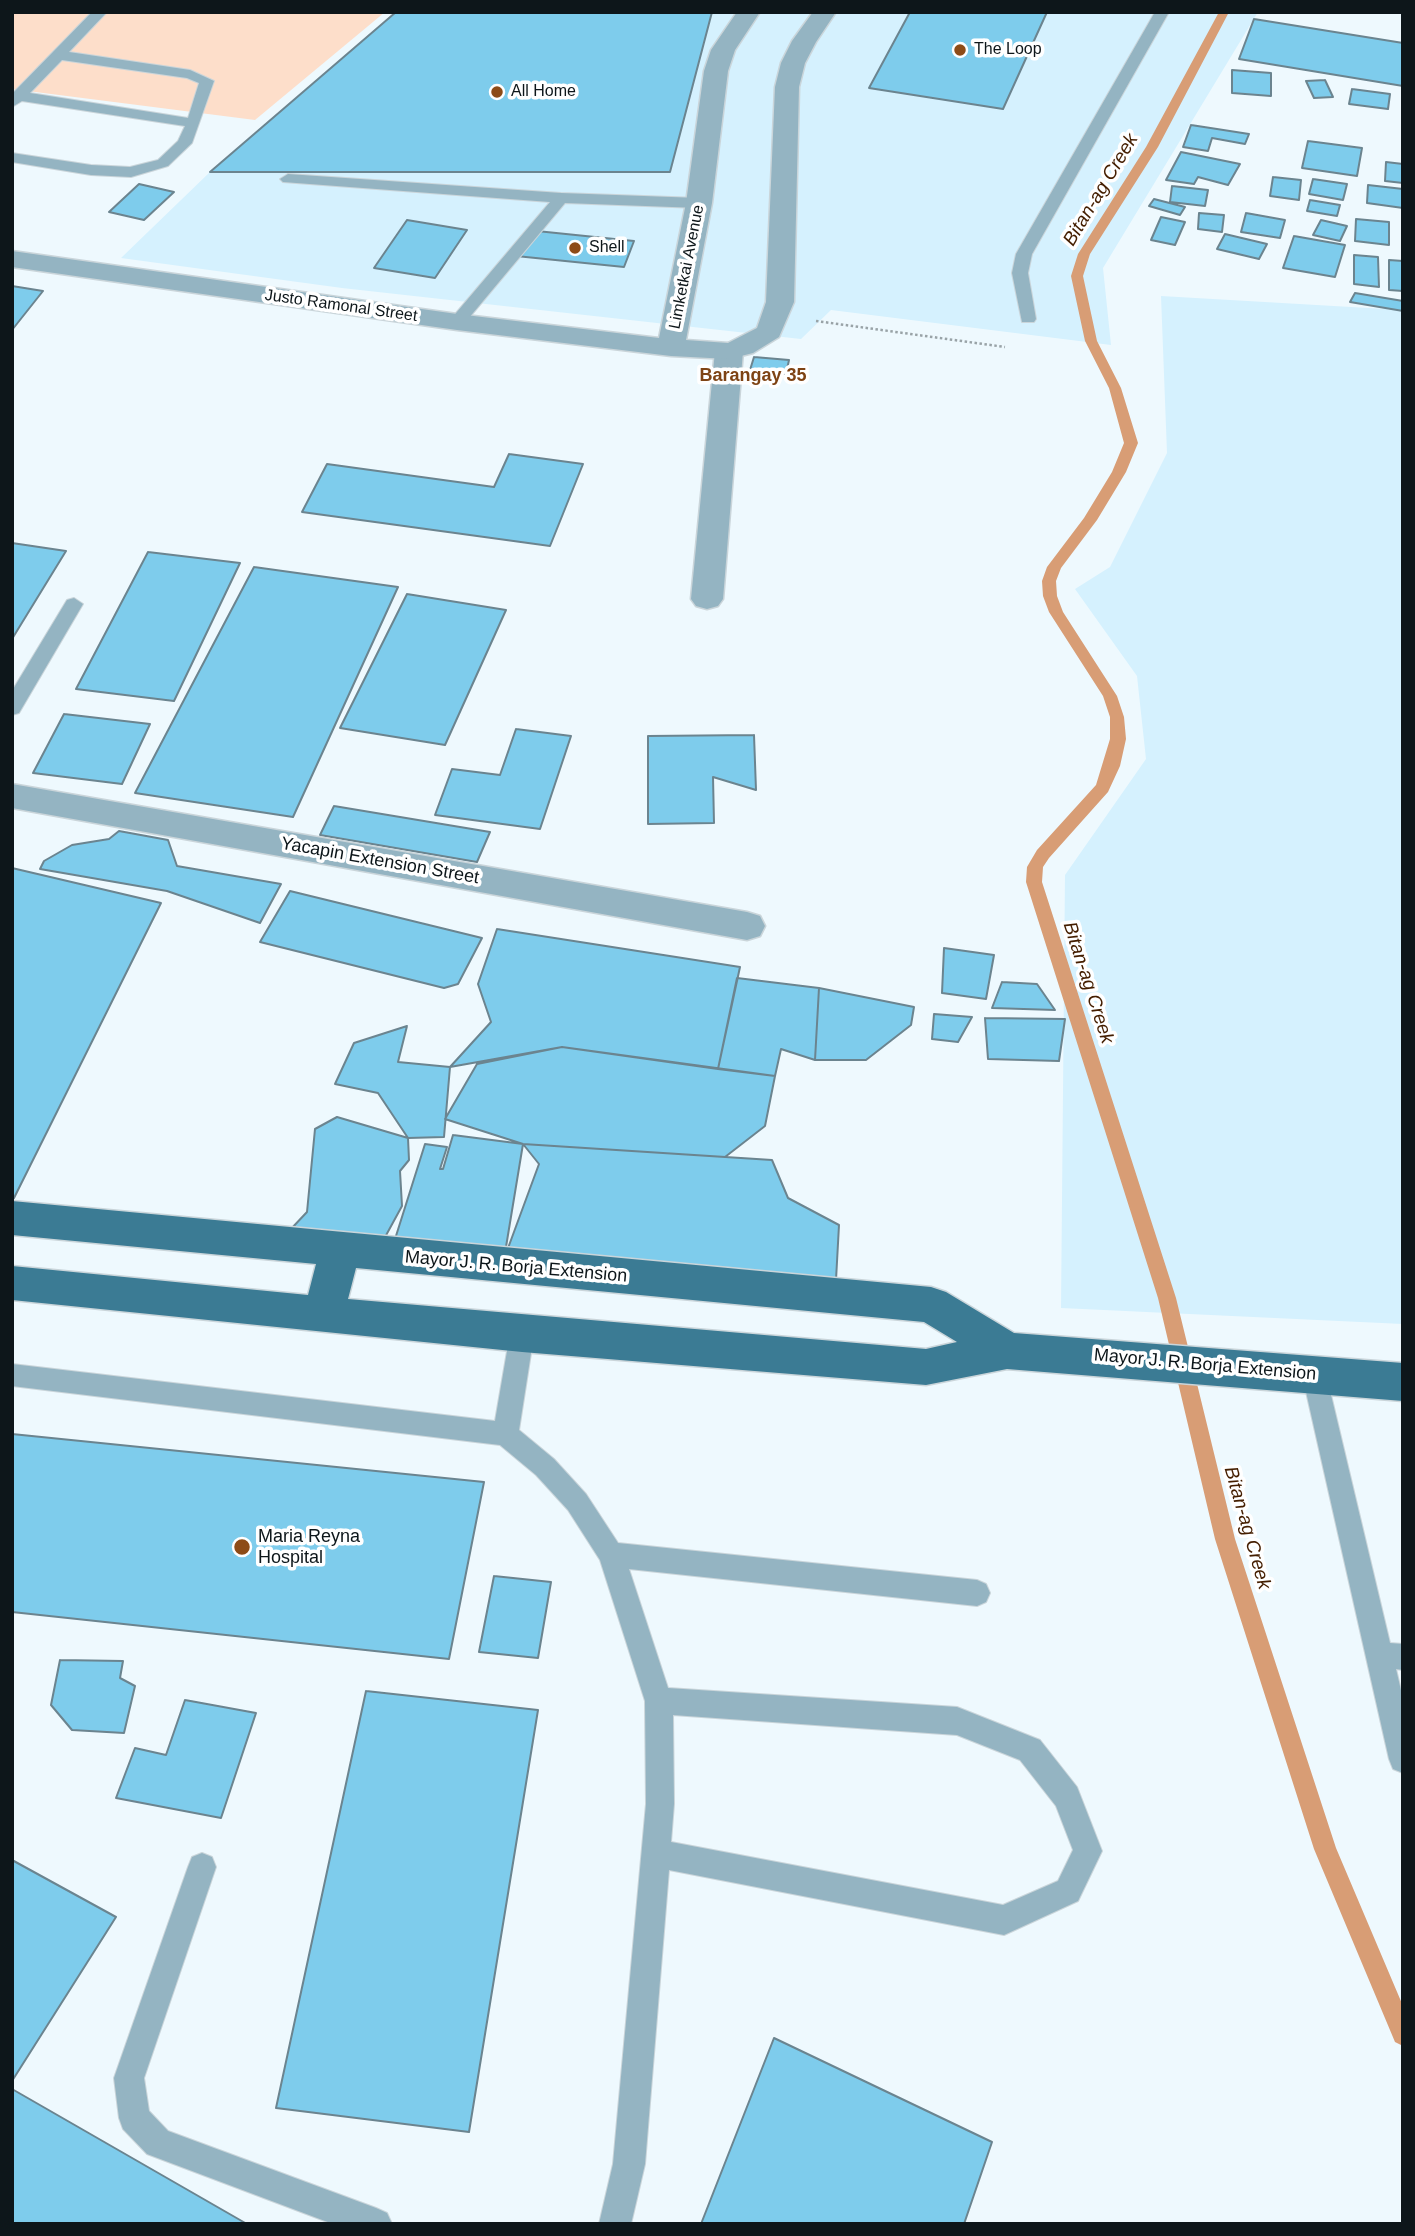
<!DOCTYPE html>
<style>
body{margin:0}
#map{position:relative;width:1415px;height:2236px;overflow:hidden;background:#eef9fe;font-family:Arial,sans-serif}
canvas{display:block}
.frame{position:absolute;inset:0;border:14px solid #0d161a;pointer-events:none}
</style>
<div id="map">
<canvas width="1415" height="2236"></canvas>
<div class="frame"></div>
</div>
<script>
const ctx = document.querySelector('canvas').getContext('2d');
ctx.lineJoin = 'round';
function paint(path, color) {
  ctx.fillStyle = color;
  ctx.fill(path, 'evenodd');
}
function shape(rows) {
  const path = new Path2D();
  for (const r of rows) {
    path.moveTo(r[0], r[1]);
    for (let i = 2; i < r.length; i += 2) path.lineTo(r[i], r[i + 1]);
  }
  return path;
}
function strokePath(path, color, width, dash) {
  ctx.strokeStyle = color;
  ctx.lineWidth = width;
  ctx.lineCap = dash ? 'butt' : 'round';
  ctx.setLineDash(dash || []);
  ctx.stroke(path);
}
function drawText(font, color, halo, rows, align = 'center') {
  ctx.font = font + ' Arial,sans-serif';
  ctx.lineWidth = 7;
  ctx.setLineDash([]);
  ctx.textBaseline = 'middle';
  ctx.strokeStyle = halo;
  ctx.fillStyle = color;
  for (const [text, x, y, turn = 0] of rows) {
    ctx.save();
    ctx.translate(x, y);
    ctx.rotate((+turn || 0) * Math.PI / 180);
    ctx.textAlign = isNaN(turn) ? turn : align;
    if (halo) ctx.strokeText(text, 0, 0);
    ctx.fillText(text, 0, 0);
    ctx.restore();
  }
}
const built = shape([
 [396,12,1258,12,1103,268,1111,345,831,310,801,339,342,288,121,258,210,172],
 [1161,296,1403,310,1403,1324,1061,1308,1065,875,1146,759,1137,676,1075,589,1110,567,1167,453]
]);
const green = shape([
 [12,12,385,12,255,120,12,89]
]);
const stream = shape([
 [1219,12,1229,12,1158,147,1090,254,1083,276,1097,341,1121,388,1138,443,1126,472,1097,520,1061,568,1056,581,1057,596,1063,612,1117,696,1124,717,1126,739,1120,766,1108,792,1049,858,1043,867,1042,882,1176,1298,1235,1539,1336,1848,1403,2006,1403,2046,1395,2042,1314,1849,1215,1539,1158,1298,1026,882,1027,867,1037,850,1096,785,1110,739,1110,717,1103,696,1049,612,1043,596,1042,581,1047,567,1084,518,1112,472,1124,443,1109,388,1085,341,1071,276,1078,254,1146,147,1219,12]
]);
const building = shape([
 [396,12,712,12,670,172,210,172,396,12],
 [910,12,1047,12,1003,109,869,88,910,12],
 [1254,19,1403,43,1403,86,1239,59,1254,19],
 [1232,70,1271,73,1271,96,1232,93,1232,70],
 [1325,80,1333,97,1314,98,1306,81,1325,80],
 [1352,89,1390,94,1388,109,1349,104,1352,89],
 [1191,125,1217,129,1249,134,1245,144,1212,138,1208,151,1183,147,1191,125],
 [1308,141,1362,148,1357,176,1302,168,1308,141],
 [1181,152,1240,164,1228,185,1198,177,1194,184,1166,180,1181,152],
 [1386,162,1403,164,1403,183,1385,181,1386,162],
 [1273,177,1301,180,1299,200,1270,196,1273,177],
 [1313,179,1347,184,1343,200,1309,194,1313,179],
 [139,184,174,192,144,220,109,212,139,184],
 [1368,185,1403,189,1403,208,1367,203,1368,185],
 [1172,186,1208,190,1205,206,1170,202,1172,186],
 [1154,199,1185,207,1180,215,1149,206,1154,199],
 [1310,200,1340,205,1337,216,1307,211,1310,200],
 [1199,213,1224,215,1222,232,1198,229,1199,213],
 [1246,213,1285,220,1280,238,1241,232,1246,213],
 [1161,217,1185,222,1175,245,1151,240,1161,217],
 [1356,219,1389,222,1389,245,1355,241,1356,219],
 [407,220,467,230,435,278,374,268,407,220],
 [1321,220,1347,226,1340,241,1313,235,1321,220],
 [527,230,634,241,624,267,516,256,527,230],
 [1225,234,1267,244,1259,259,1217,249,1225,234],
 [1294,236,1345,245,1335,277,1283,268,1294,236],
 [1354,255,1378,257,1379,287,1354,284,1354,255],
 [1389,260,1403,261,1403,291,1389,290,1389,260],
 [12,286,43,291,12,330,12,286],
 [1355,293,1403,301,1403,311,1350,302,1355,293],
 [754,357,789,360,786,374,750,370,754,357],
 [509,454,583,464,550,546,302,512,327,464,494,487,509,454],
 [12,543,66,551,12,639,12,543],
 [148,552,240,563,174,701,76,689,148,552],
 [254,567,398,587,293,817,135,793,254,567],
 [407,594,506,610,445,745,340,728,407,594],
 [64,714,150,724,122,784,33,773,64,714],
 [516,729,571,736,540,829,435,815,452,769,500,775,516,729],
 [754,735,756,790,713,777,714,823,648,824,648,736,754,735],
 [334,806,490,832,477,862,320,835,334,806],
 [119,831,168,840,177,866,281,884,260,923,167,891,40,869,44,861,72,845,109,839,119,831],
 [12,868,161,903,14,1198,12,1198,12,868],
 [290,891,482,938,458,984,444,988,260,942,290,891],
 [497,929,740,967,718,1069,562,1047,450,1067,491,1022,478,984,497,929],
 [944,948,994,955,986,999,942,993,944,948],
 [737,978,819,988,815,1060,781,1049,775,1076,718,1069,737,978],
 [1002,982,1037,984,1055,1010,992,1008,1002,982],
 [819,988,914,1007,911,1025,866,1060,815,1060,819,988],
 [934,1014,972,1017,958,1042,932,1039,934,1014],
 [985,1018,1065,1019,1059,1061,988,1059,985,1018],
 [407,1026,398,1062,450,1067,444,1137,408,1138,378,1093,335,1084,354,1043,407,1026],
 [562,1047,775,1076,765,1126,725,1157,523,1144,445,1119,477,1064,562,1047],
 [337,1117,408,1138,409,1160,400,1171,402,1206,384,1239,290,1230,307,1212,315,1129,337,1117],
 [453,1135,523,1144,539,1164,504,1259,390,1255,425,1144,447,1147,440,1169,443,1169,453,1135],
 [523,1144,772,1160,788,1198,839,1225,836,1280,504,1259,523,1144],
 [12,1434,484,1482,449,1659,12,1612,12,1434],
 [494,1576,551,1582,538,1658,479,1652,494,1576],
 [60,1660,123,1661,120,1678,135,1686,124,1733,72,1730,51,1705,60,1660],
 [366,1691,538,1710,469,2132,276,2108,366,1691],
 [185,1700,256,1713,221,1818,116,1798,135,1748,166,1755,185,1700],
 [12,1860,116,1917,12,2081,12,1860],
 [774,2038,992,2142,964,2224,701,2224,774,2038],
 [12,2089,247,2224,12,2224,12,2089]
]);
const path = shape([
 [816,321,1005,347]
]);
const service = shape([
 [92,12,107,12,69,52,190,70,214,81,192,143,168,166,131,177,91,175,12,162,12,153,91,165,130,167,158,160,178,141,185,126,22,101,12,107,12,94,92,12],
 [62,60,187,78,199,83,188,118,30,93,62,60],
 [1155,12,1169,12,1032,254,1028,273,1036,319,1034,322,1022,322,1012,273,1016,254,1155,12],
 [288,174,561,193,699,198,707,203,699,208,565,203,463,325,457,327,449,322,451,319,550,202,283,182,280,179,288,174],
 [74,598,83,604,19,713,12,715,12,691,67,600,74,598],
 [522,1323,531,1326,534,1334,519,1430,554,1459,586,1494,618,1543,977,1580,986,1584,990,1593,986,1602,977,1606,629,1569,668,1688,957,1707,1040,1740,1077,1787,1102,1851,1078,1901,1004,1935,669,1870,645,2164,631,2224,599,2224,613,2164,646,1804,645,1701,600,1560,568,1510,536,1475,500,1445,12,1386,12,1364,495,1421,510,1334,513,1326,522,1323],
 [673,1715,957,1735,1020,1760,1056,1806,1073,1850,1058,1881,1003,1905,671,1842,674,1804,673,1715],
 [1314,1363,1323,1366,1326,1374,1390,1643,1403,1644,1403,1670,1396,1669,1403,1699,1403,1773,1393,1769,1389,1759,1302,1374,1305,1366,1314,1363],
 [202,1853,212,1857,216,1867,144,2078,149,2111,168,2131,376,2208,387,2213,392,2224,333,2224,147,2154,123,2129,119,2118,114,2078,188,1867,192,1857,202,1853]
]);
const minor = shape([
 [729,343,739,345,743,351,723,599,718,606,707,609,696,606,691,599,715,351,719,345,729,343],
 [12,784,747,912,760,916,765,926,760,936,747,940,12,808,12,784]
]);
const tertiary = shape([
 [737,12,760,12,735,50,728,71,712,203,686,340,728,343,757,328,766,302,775,87,781,63,792,41,813,12,836,12,816,42,805,63,799,87,794,302,779,337,753,353,729,359,671,356,457,330,12,267,12,251,457,314,659,338,686,203,704,71,711,50,737,12]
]);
const primary = shape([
 [12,1201,931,1287,946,1292,1014,1333,1403,1363,1403,1401,1007,1369,926,1385,522,1352,12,1300,12,1266,308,1295,316,1264,12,1235,12,1201],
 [356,1268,924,1322,957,1342,926,1349,348,1299,356,1268]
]);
const markers = [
 [960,50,7,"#8d4b17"],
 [497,92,7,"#8d4b17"],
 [575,248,7,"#8d4b17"],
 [242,1547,9,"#8d4b17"]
];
const farPoinames = [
 ["The Loop",974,50],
 ["All Home",511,92],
 ["Shell",589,248]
];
const farStreetnames = [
 ["Limketkai Avenue",687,267,-79],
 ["Justo Ramonal Street",341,306,8]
];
const farQuarternames = [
 ["Barangay 35",753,376]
];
const streetNames = [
 ["Yacapin Extension Street",380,861,10],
 ["Mayor J. R. Borja Extension",516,1267,5],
 ["Mayor J. R. Borja Extension",1205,1365,5]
];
const poiNames = [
 ["Maria Reyna",258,1537],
 ["Hospital",258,1558]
];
const waterNames = [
 ["Bitan-ag Creek",1101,190,-59],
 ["Bitan-ag Creek",1088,983,72],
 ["Bitan-ag Creek",1247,1528,74]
];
paint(built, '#d5f1fe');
paint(green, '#fddeca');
paint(stream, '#d89d75');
paint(building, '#7eccec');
strokePath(building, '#6b848f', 2);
strokePath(service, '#cad5da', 2);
strokePath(minor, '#cad5da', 3);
strokePath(tertiary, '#cad5da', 3);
strokePath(primary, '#cad5da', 3);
strokePath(path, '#99a3a7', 2.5, [2.5, 2.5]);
paint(service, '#94b4c2');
paint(minor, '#94b4c2');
paint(tertiary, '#94b4c2');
paint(primary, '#3b7b94');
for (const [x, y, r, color] of markers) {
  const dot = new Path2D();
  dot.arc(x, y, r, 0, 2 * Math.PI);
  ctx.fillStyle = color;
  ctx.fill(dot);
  strokePath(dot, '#fff', 2.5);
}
drawText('16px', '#0d161a', '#fff', farPoinames, 'left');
drawText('16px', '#0d161a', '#fff', farStreetnames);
drawText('bold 18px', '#7e4314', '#fff', farQuarternames);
drawText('18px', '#0d161a', '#fff', streetNames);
drawText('18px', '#0d161a', '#fff', poiNames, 'left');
drawText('italic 19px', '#441e00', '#fff', waterNames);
</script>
